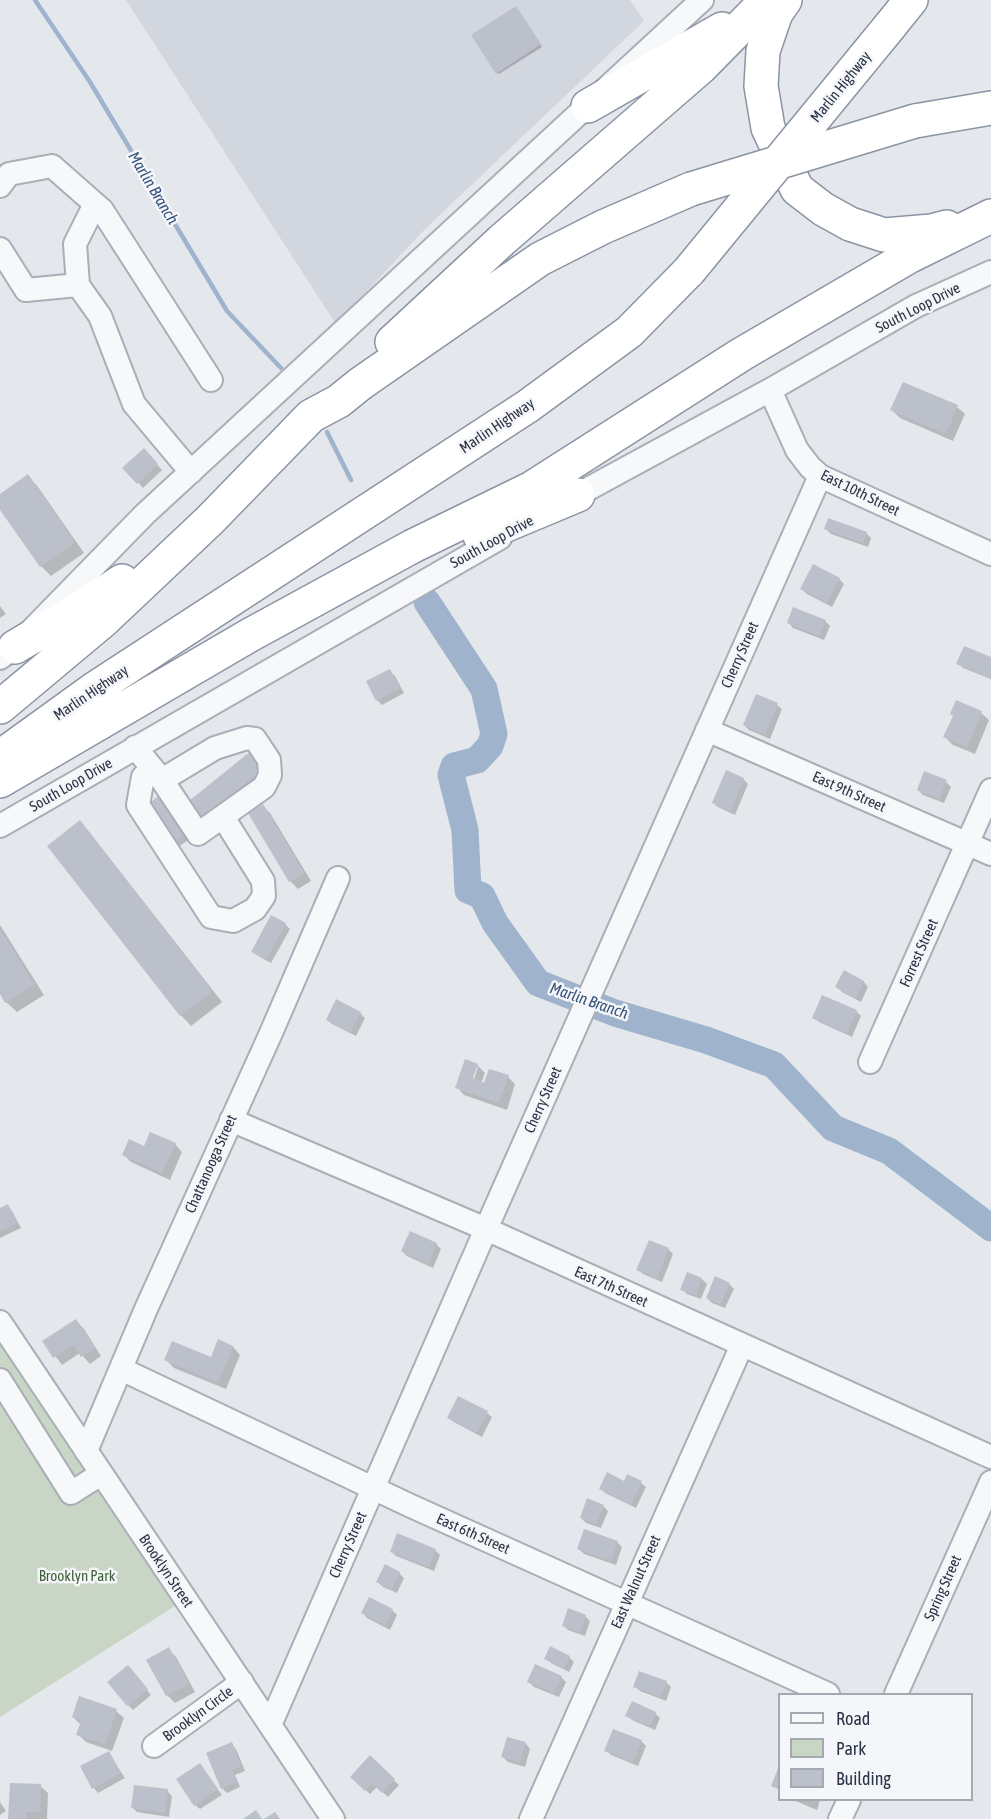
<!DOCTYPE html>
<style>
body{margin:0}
#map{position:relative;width:991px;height:1819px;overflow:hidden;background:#e4e7ec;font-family:"Asap Condensed",sans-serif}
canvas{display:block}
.legend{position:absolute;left:778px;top:1693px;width:195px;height:108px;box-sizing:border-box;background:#f4f6f9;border:2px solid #a4a8b1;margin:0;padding:8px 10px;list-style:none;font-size:18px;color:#2b3445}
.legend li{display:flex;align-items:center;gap:12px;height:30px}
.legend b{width:30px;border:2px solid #a4a8b1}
</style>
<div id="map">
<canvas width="991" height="1819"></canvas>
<ul class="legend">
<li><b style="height:8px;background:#f7f8fa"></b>Road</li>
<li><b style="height:16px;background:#c9d6c5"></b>Park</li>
<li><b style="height:16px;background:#bbc0ca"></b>Building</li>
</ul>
</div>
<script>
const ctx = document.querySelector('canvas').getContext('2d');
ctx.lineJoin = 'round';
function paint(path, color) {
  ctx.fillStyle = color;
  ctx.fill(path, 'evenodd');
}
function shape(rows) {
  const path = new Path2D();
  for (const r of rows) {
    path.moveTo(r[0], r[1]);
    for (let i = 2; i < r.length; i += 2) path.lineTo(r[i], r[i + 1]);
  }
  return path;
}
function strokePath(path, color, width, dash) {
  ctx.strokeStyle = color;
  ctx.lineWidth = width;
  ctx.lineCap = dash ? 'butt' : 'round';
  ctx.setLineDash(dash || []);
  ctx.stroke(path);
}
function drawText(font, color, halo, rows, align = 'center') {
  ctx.font = font + ' "Asap Condensed",sans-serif';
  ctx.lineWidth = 5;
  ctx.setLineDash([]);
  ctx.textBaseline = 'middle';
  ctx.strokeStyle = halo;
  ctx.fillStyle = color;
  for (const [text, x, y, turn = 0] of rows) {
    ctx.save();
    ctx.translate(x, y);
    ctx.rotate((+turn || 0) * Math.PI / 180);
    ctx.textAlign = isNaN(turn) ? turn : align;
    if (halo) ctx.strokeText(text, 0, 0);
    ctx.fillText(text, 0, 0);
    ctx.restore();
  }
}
const built = shape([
 [126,0,630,0,644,21,424,230,336,324]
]);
const green = shape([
 [0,1340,186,1599,0,1717]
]);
const shadow = shape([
 [518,10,542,47,499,74,497,73],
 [957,407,965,414,953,441,900,418,892,410],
 [144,450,162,470,143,488,125,468],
 [28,476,38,487,84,553,51,576,41,566,0,507,0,496],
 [826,529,866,533,871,538,868,547,831,534],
 [839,579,844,584,832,607,807,594,802,589],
 [0,606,6,614,0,618],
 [825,621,830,626,824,640,793,628,789,623],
 [991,658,991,679,963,668,958,663],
 [390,671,395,676,404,693,382,705,377,700],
 [757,696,777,705,782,709,770,739,749,730,744,725],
 [981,713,989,720,975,754,953,745,945,737,954,716],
 [251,753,271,776,199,820],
 [743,779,748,784,735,815,718,807,713,803],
 [946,782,951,787,944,803,923,795,918,790],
 [149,805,193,836,180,846],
 [263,806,270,813,311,881,298,889,290,881],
 [80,822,90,833,222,1002,191,1026,181,1015],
 [285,924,290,929,271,963,258,956,253,951],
 [0,925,44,995,17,1012,6,1002,0,991],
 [845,972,864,982,868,987,861,1002,842,992,837,987],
 [856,1011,861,1016,852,1037,819,1022,814,1018],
 [360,1013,365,1018,356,1036,332,1024,327,1019],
 [477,1065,485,1073,481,1083,485,1084,508,1077,515,1084,507,1110,464,1095,457,1087],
 [475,1067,478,1067,472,1086,469,1085],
 [175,1144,182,1152,170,1180,131,1162,124,1155],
 [7,1206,12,1211,21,1228,0,1238,0,1209],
 [436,1244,441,1249,433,1268,407,1256,402,1251],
 [668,1249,673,1254,662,1282,643,1274,638,1270],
 [702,1279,707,1284,701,1299,687,1294,682,1289],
 [729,1284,734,1289,725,1308,712,1303,707,1298],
 [76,1321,84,1329,101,1356,90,1364,80,1353,62,1365,44,1341],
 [219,1341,233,1347,240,1355,226,1389,174,1368,166,1360,212,1359],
 [459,1398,487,1413,492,1417,482,1437,454,1422,449,1418],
 [625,1483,641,1483,646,1487,636,1508,605,1493,600,1488],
 [603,1506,608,1511,601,1528,586,1523,581,1518],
 [617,1542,622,1547,616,1565,584,1554,579,1549],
 [435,1550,440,1555,434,1571,396,1556,391,1551],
 [399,1573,404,1578,397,1593,383,1587,378,1582],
 [370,1599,392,1610,397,1615,390,1630,367,1618,363,1613],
 [585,1616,590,1621,585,1636,568,1630,564,1626],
 [168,1649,176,1657,195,1692,175,1703,167,1695],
 [569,1657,574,1662,569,1672,551,1663,546,1659],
 [133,1672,151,1695,133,1710,128,1705],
 [561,1677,566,1682,559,1697,534,1687,529,1682],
 [666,1682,671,1687,666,1701,640,1691,635,1686],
 [116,1711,124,1718,112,1751,86,1742,78,1734,81,1725,73,1717],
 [655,1713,660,1718,655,1730,632,1720,627,1715],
 [508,1739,526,1744,530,1749,525,1767,508,1762,503,1757],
 [641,1741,646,1746,638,1766,611,1755,606,1750],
 [231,1744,236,1749,245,1771,235,1775,240,1787,227,1793,222,1788],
 [108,1752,125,1778,98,1793,94,1788],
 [370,1757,399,1785,388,1797,377,1787,370,1794,352,1777],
 [200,1765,222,1795,200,1809,195,1805],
 [40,1786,48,1793,47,1819,10,1819],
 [167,1791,172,1796,169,1817,137,1812,132,1807],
 [793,1800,820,1800,817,1810],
 [0,1802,6,1811,0,1815]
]);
const stream = shape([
 [35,0,90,82,227,311,281,368],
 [327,432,351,480]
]);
const river = shape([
 [427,602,484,689,494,734,490,746,477,760,454,766,451,775,465,830,468,890,482,896,495,923,538,983,615,1013,706,1040,774,1065,833,1128,889,1151,991,1228]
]);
const building = shape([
 [516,6,541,44,496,74,471,35],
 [903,382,958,405,946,434,890,410],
 [144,448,158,464,137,484,122,468],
 [28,474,75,542,40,567,0,510,0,494],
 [828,518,867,532,863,543,824,529],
 [813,564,840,578,827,603,800,589],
 [793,607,826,620,819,636,787,623],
 [964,646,991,657,991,678,956,664],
 [390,669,400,688,376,701,366,681],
 [756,694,778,703,765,735,743,725],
 [956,700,982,711,967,747,943,737,953,716,950,714],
 [251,751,265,768,198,821,184,805],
 [726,770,744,778,730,811,712,803],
 [924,771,947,780,939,799,917,790],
 [162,793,190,830,174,842,147,805],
 [263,804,304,873,289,882,248,813],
 [80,820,212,991,180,1016,47,846],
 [271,915,286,923,266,960,251,952],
 [0,929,34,984,5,1003,0,994],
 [844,970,864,981,856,998,835,987],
 [822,995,857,1010,847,1033,812,1018],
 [336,999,361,1012,350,1033,326,1020],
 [465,1059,478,1064,473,1078,484,1083,489,1069,509,1075,499,1103,455,1088],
 [150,1132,176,1143,162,1173,122,1155,129,1139,144,1146],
 [8,1204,17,1223,0,1231,0,1208],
 [410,1231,437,1243,428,1264,401,1251],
 [649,1240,669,1248,657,1278,636,1270],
 [687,1272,702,1278,696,1295,680,1290],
 [715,1276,730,1283,720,1305,706,1298],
 [76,1319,95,1348,81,1357,74,1345,53,1358,42,1341],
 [218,1339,233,1346,218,1383,164,1360,172,1341,211,1357],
 [458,1396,488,1411,477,1433,447,1418],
 [607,1472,624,1481,627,1474,642,1481,631,1505,599,1489],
 [587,1498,604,1505,596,1524,580,1518],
 [584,1529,618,1541,611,1561,577,1549],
 [397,1533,436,1549,429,1567,390,1552],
 [385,1564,400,1572,392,1590,376,1582],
 [369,1597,393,1609,385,1626,361,1613],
 [568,1608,586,1615,580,1633,562,1626],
 [550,1646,570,1656,564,1668,544,1659],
 [169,1647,189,1684,166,1696,146,1660],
 [535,1664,562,1676,554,1693,527,1682],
 [128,1665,148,1689,127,1706,107,1682],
 [639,1671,667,1681,661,1697,633,1687],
 [79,1696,117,1709,105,1744,76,1735,81,1721,72,1717],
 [632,1701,656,1712,650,1726,625,1716],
 [613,1729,642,1740,633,1762,604,1751],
 [507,1737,526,1742,520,1763,501,1757],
 [232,1742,241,1766,232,1770,237,1782,221,1789,206,1753],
 [109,1751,121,1773,92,1789,80,1766],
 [370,1755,395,1779,382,1793,372,1783,365,1791,350,1777],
 [200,1763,218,1789,194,1806,176,1779],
 [779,1766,780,1766,780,1790,771,1786],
 [10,1783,41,1784,40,1812,26,1812,26,1819,8,1819],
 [134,1785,168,1789,165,1813,131,1808],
 [256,1810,262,1819,243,1819],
 [275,1812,280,1819,264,1819]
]);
const minor = shape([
 [0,186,9,174,52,166,102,210,211,380],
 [0,249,26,290,78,285,100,316,134,404,191,472],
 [78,285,75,244,95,204],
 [770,390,797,450,810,467,820,476,991,554],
 [566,501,770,390,916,306,991,272],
 [0,658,15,647,145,514,702,0],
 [707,730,991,854],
 [135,747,162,780,215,748,247,738,255,739,269,760,270,775,264,787,198,834,162,780],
 [152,768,143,777,138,805,211,917,233,921,255,909,264,896,263,881,223,817],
 [0,826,500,538],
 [870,1062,991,790],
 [231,1120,486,1229,991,1457],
 [0,1322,333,1819],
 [121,1369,411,1506,828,1694],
 [0,1380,71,1493,101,1474],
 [86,1451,146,1309,271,1033,338,878],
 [896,1694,991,1482],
 [270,1725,486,1229,820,476],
 [154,1746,242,1682],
 [531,1819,742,1345],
 [840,1819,849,1800]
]);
const highway = shape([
 [785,0,776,13,763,51,761,86,768,128,797,189,823,209,850,224,884,235,932,231,947,227],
 [890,26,911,0],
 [588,106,722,29],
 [915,121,991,108],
 [392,342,502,240,701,67,767,0],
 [480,536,578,495],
 [15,647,89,603,122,581],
 [0,707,104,620,210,520,311,416,339,401,360,384,540,259,603,227,691,189],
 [0,757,94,689,528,406,629,332,689,271],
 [0,781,250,635,413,546,532,488,742,354,910,256,991,216]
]);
const highwayBridge = shape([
 [691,189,915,121],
 [689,271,890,26]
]);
const streetNames = [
 ["Marlin Highway",841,87,-51],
 ["South Loop Drive",918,308,-27],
 ["Marlin Highway",497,426,-34],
 ["East 10th Street",860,493,26],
 ["South Loop Drive",492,542,-29],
 ["Cherry Street",740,655,-66],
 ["Marlin Highway",91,693,-34],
 ["South Loop Drive",71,785,-30],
 ["East 9th Street",849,792,24],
 ["Forrest Street",919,953,-66],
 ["Cherry Street",543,1100,-66],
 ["Chattanooga Street",211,1164,-66],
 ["East 7th Street",611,1287,24],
 ["East 6th Street",473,1534,24],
 ["Cherry Street",348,1545,-66],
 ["Brooklyn Street",166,1571,56],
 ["East Walnut Street",636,1582,-66],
 ["Spring Street",943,1588,-66],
 ["Brooklyn Circle",198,1714,-36]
];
const parkNames = [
 ["Brooklyn Park",77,1576]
];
const waterNames = [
 ["Marlin Branch",153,188,59],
 ["Marlin Branch",589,1001,19]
];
paint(built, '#d2d6de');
paint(green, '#c9d6c5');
paint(shadow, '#0003');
strokePath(stream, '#9fb4cc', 4.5);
strokePath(river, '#9fb4cc', 27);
paint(building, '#bbc0ca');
strokePath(minor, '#a9aeb7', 26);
strokePath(highway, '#8b94a3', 36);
strokePath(minor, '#f7f8fa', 22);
strokePath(highway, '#fff', 33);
strokePath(highwayBridge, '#8b94a3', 36, []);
strokePath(highwayBridge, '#fff', 33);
drawText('15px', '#2b3445', '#f4f6f9', streetNames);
drawText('15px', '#3f6138', '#f4f6f9', parkNames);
drawText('italic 16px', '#34527a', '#f4f6f9', waterNames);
</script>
